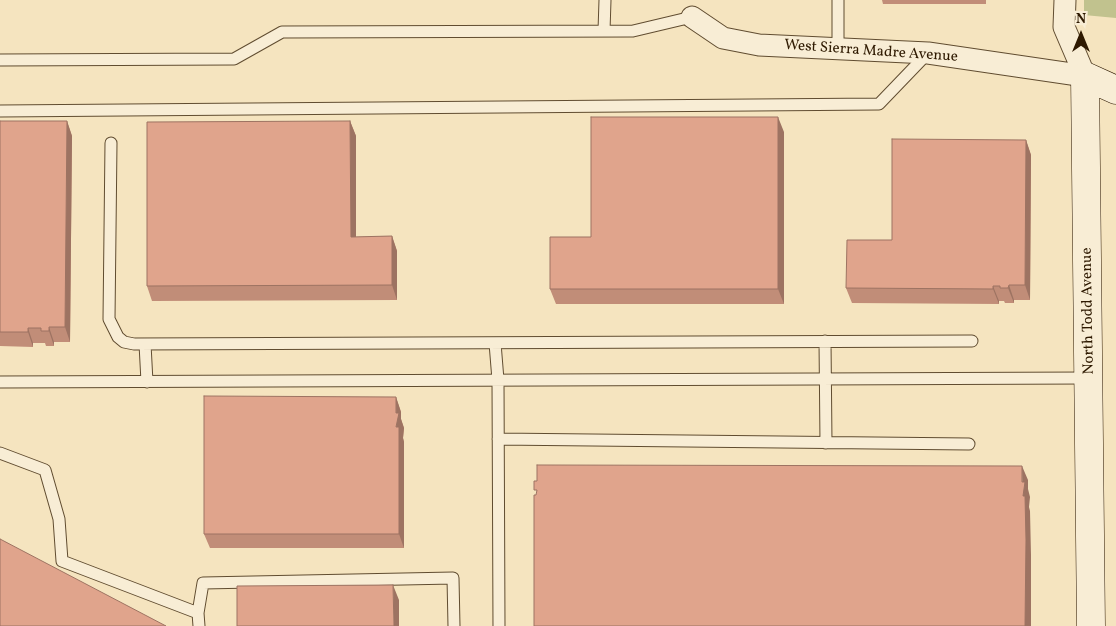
<!DOCTYPE html>
<style>
body{margin:0}
#map{position:relative;width:1116px;height:626px;overflow:hidden;background:#f5e4bf;font-family:Vollkorn,serif}
canvas{display:block}
.north{position:absolute;left:1056px;top:10px;width:50px;height:50px;-webkit-text-stroke:4px #f8edd5;paint-order:stroke;rotate:0deg;font-size:14px;font-weight:700;line-height:20px;text-align:center;color:#2e1900}
.north::after{content:'';display:block;margin:auto;width:18px;height:22px;background:#2e1900;clip-path:polygon(50% 0,100% 100%,50% 72%,0 100%)}
</style>
<div id="map">
<canvas width="1116" height="626"></canvas>
<div class="north">N</div>
</div>
<script>
const ctx = document.querySelector('canvas').getContext('2d');
ctx.lineJoin = 'round';
function paint(path, color) {
  ctx.fillStyle = color;
  ctx.fill(path, 'evenodd');
}
function shape(rows) {
  const path = new Path2D();
  for (const r of rows) {
    path.moveTo(r[0], r[1]);
    for (let i = 2; i < r.length; i += 2) path.lineTo(r[i], r[i + 1]);
  }
  return path;
}
function strokePath(path, color, width, dash) {
  ctx.strokeStyle = color;
  ctx.lineWidth = width;
  ctx.lineCap = dash ? 'butt' : 'round';
  ctx.setLineDash(dash || []);
  ctx.stroke(path);
}
function drawText(font, color, halo, rows, align = 'center') {
  ctx.font = font + ' Vollkorn,serif';
  ctx.lineWidth = 4;
  ctx.setLineDash([]);
  ctx.textBaseline = 'middle';
  ctx.strokeStyle = halo;
  ctx.fillStyle = color;
  for (const [text, x, y, turn = 0] of rows) {
    ctx.save();
    ctx.translate(x, y);
    ctx.rotate((+turn || 0) * Math.PI / 180);
    ctx.textAlign = isNaN(turn) ? turn : align;
    if (halo) ctx.strokeText(text, 0, 0);
    ctx.fillText(text, 0, 0);
    ctx.restore();
  }
}
const green = shape([
 [1084,0,1116,0,1116,18,1084,15]
]);
const lane = shape([
 [838,0,838,48],
 [604,31,605,0],
 [0,60,234,59,282,32,633,31,692,17],
 [0,111,879,104,928,53],
 [111,143,109,319,118,337,124,342,134,344,972,341],
 [825,341,826,443],
 [495,343,498,380,499,626],
 [145,344,147,382],
 [0,382,1088,378],
 [498,439,969,444],
 [0,453,45,470,59,519,62,561,198,613,199,626],
 [198,613,203,583,453,578,454,626]
]);
const street = shape([
 [1065,0,1064,27,1085,76],
 [692,17,723,38,759,45,928,53,1085,76]
]);
const secondary = shape([
 [1085,76,1091,626],
 [1085,76,1116,90]
]);
const wall = shape([
 [882,0,986,0,986,4,883,4],
 [0,121,67,121,72,136,70,342,54,342,54,346,46,346,45,343,33,343,33,347,0,346],
 [350,121,356,136,356,237,392,236,397,251,397,300,152,301,147,286],
 [784,132,784,304,556,304,550,289,591,237],
 [1026,140,1031,155,1030,300,1014,300,1014,303,1005,303,1004,301,999,301,999,304,852,303,846,288,892,240],
 [396,397,401,412,401,419,404,428,403,438,404,442,404,548,210,548,204,534]
]);
const shadedWall = shape([
 [778,117,784,132,784,304,778,289],
 [67,121,72,136,70,342,65,327],
 [350,121,356,136,356,252,351,237],
 [1026,140,1031,155,1030,300,1025,285],
 [392,236,397,251,397,300,392,285],
 [1009,285,1014,300,1014,303,1008,288],
 [993,286,999,301,999,304,993,289],
 [49,327,54,342,54,346,49,331],
 [28,328,33,343,33,347,28,332],
 [396,397,401,412,401,419,404,428,403,438,404,442,404,548,399,534],
 [1022,466,1028,480,1028,489,1030,497,1029,507,1030,511,1031,555,1031,626,1025,626],
 [393,585,399,600,399,626,394,626]
]);
const building = shape([
 [591,117,778,117,778,289,550,289,550,237,591,237,591,117],
 [0,121,67,121,65,327,49,327,49,331,41,331,41,328,28,328,28,332,0,332,0,121],
 [350,121,351,237,392,236,392,285,147,286,147,122,350,121],
 [892,139,1026,140,1025,285,1009,285,1008,288,1000,288,1000,286,993,286,993,289,846,288,847,240,892,240,892,139],
 [204,396,396,397,396,413,399,413,396,427,399,427,399,534,204,534,204,396],
 [537,465,1022,466,1022,482,1025,482,1023,496,1025,496,1026,540,1025,626,534,626,534,495,536,495,537,490,534,490,534,481,537,481,537,465],
 [0,539,166,626,0,626,0,539],
 [393,585,394,626,237,626,237,586,393,585]
]);
const streetNames = [
 ["West Sierra Madre Avenue",871,52,4],
 ["North Todd Avenue",1089,311,-91]
];
paint(green, '#c1c28e');
strokePath(lane, '#604c30', 13);
strokePath(street, '#604c30', 23);
strokePath(secondary, '#2e1900', 29);
strokePath(lane, '#f8edd5', 11);
strokePath(street, '#f8edd5', 21);
strokePath(secondary, '#f8edd5', 28);
paint(wall, '#c18d78');
paint(shadedWall, '#9d7362');
paint(building, '#e0a48c');
strokePath(building, '#9d7362', 1);
drawText('15px', '#2e1900', '#f8edd5', streetNames);
</script>
